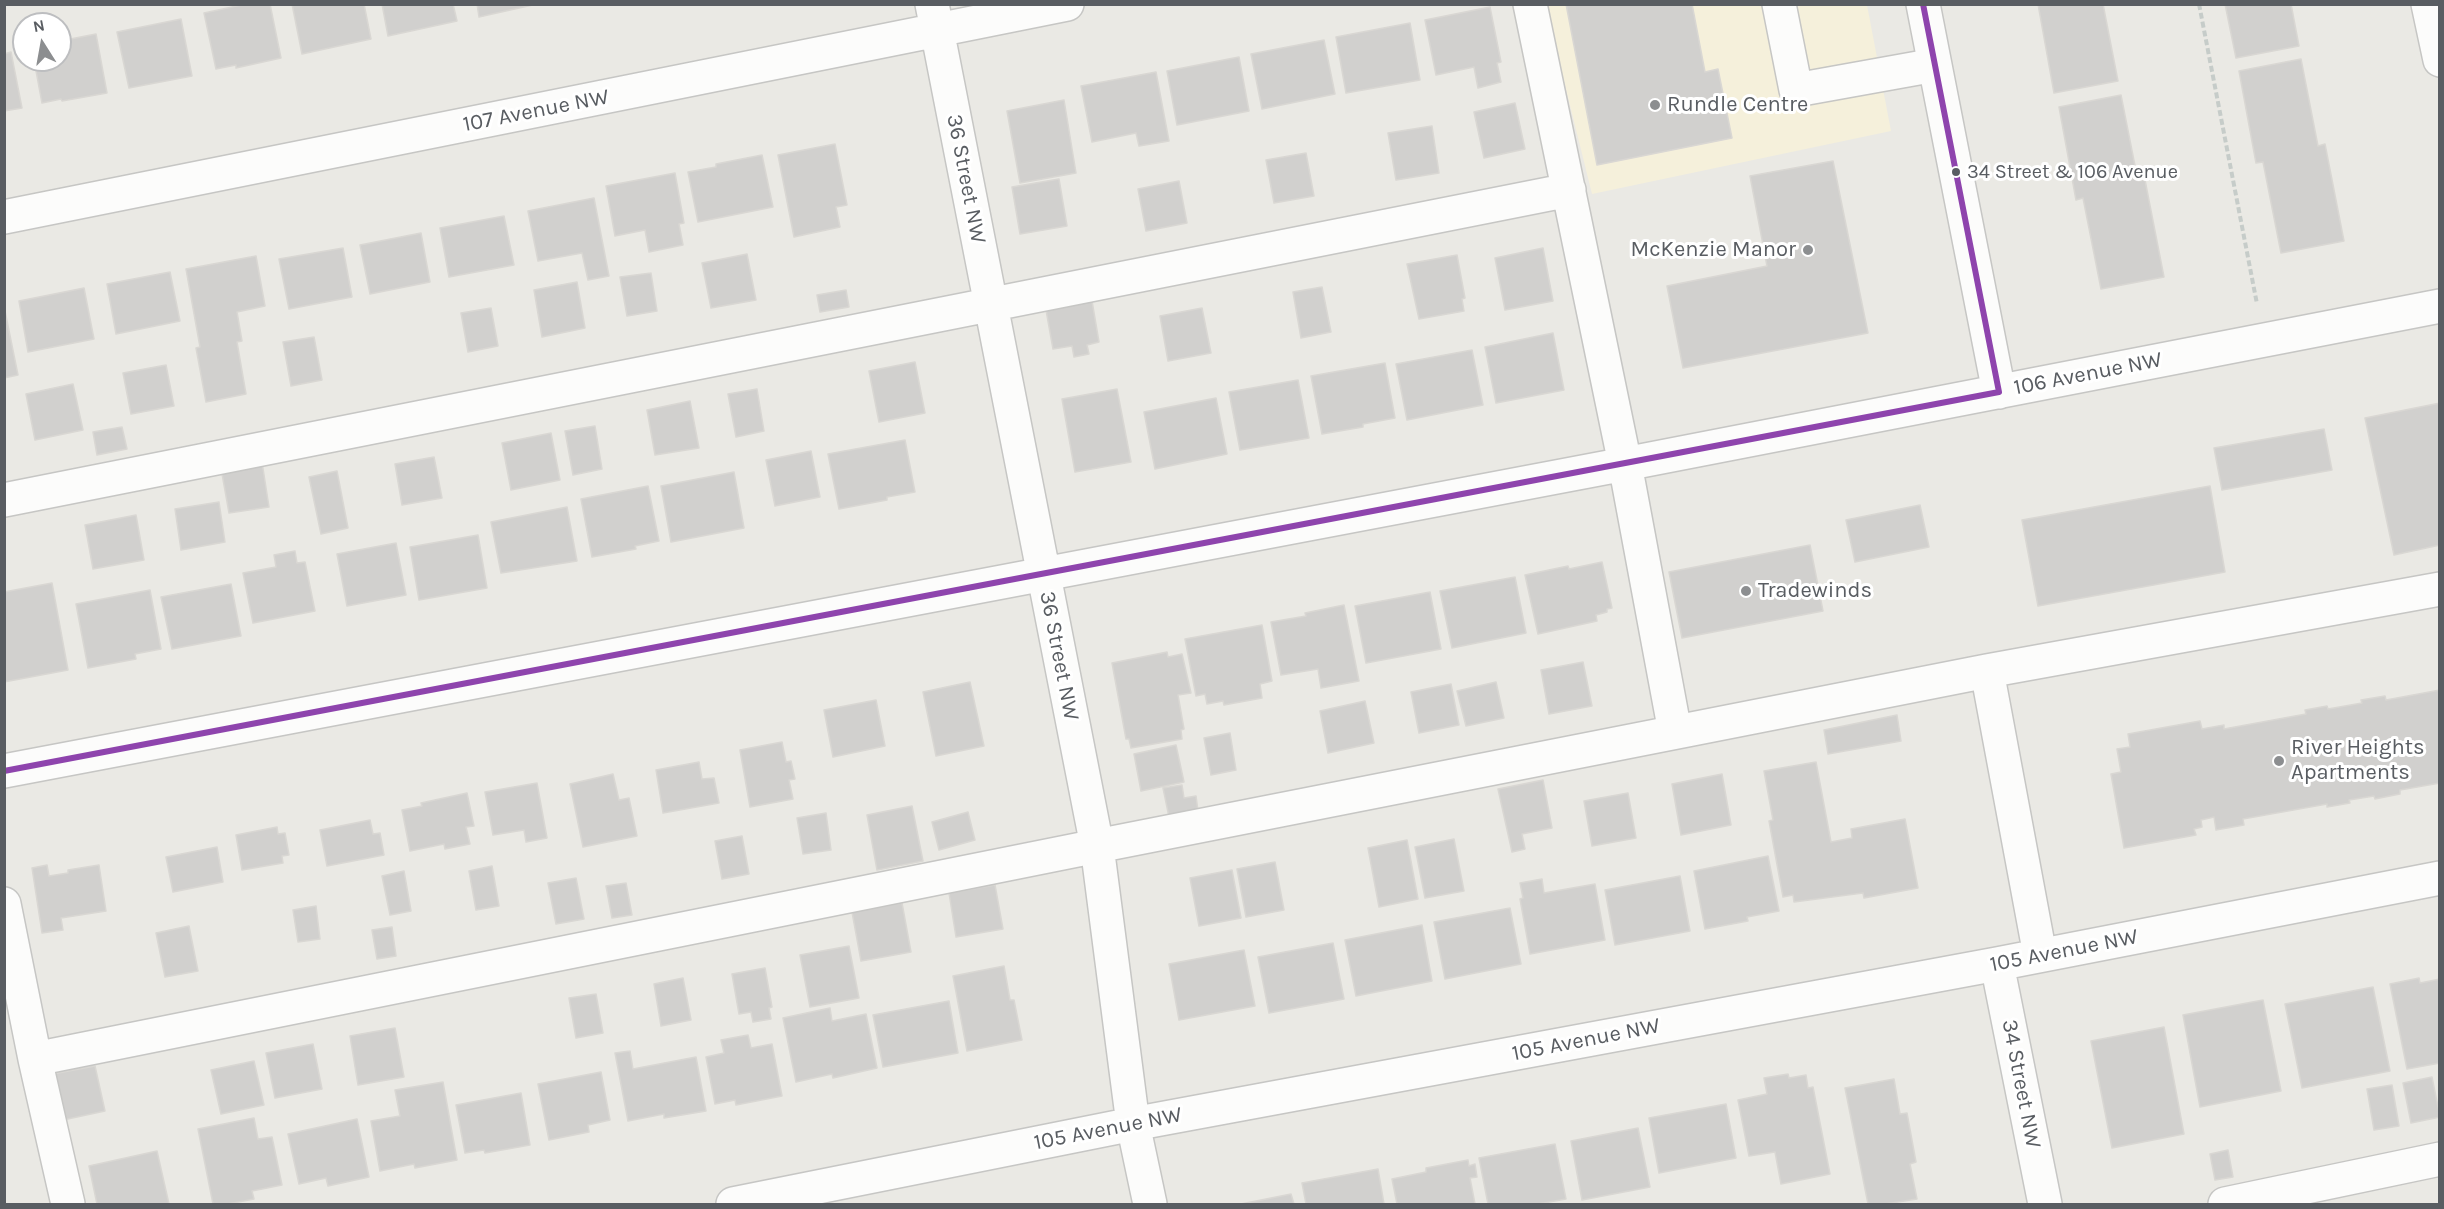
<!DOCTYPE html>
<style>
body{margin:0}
#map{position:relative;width:2444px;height:1209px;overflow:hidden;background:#eae9e4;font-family:Karla,sans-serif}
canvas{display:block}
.frame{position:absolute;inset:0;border:6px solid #595d62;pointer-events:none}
.north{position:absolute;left:12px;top:12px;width:60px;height:60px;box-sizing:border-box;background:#fff;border:2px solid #bdbec0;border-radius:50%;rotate:349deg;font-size:16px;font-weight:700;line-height:24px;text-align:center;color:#595d62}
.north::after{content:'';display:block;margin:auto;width:21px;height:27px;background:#8c8e90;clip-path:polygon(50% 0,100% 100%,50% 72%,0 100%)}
</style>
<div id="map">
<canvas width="2444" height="1209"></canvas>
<div class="frame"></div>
<div class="north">N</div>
</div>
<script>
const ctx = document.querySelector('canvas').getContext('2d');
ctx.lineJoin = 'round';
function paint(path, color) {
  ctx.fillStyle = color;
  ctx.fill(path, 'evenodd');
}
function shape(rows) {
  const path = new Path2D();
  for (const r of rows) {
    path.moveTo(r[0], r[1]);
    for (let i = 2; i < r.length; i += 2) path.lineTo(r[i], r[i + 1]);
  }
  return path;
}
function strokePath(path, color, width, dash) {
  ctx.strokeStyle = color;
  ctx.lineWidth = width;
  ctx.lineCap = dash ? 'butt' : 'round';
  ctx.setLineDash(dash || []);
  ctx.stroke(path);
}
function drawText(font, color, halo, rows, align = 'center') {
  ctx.font = font + ' Karla,sans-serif';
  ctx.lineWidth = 6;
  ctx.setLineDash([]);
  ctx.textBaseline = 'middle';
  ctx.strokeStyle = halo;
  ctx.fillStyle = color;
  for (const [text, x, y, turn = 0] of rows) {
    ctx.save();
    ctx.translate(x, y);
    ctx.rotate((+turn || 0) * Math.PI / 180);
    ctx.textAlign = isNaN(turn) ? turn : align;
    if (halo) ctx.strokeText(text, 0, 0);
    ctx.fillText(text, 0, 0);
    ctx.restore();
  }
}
const commercial = shape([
 [1545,5,1867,5,1891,131,1592,194]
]);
const building = shape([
 [246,4,270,4,281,58,236,68,236,65,216,69,204,13,246,4],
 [292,4,364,4,371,39,302,54,292,4],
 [382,4,453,4,457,21,388,36,382,4],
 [477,4,537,4,479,17,477,4],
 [1566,4,1692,4,1705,72,1718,69,1732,138,1597,165,1566,4],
 [2038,4,2103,4,2118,81,2054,93,2038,4],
 [2225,4,2291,4,2299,46,2236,58,2225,4],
 [1490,7,1501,62,1497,63,1501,82,1478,88,1474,67,1436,75,1425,20,1490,7],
 [181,19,192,76,129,88,117,32,181,19],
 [1410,23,1420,80,1346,93,1336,37,1410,23],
 [96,34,107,93,62,101,61,99,42,103,34,60,60,60,60,41,96,34],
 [1324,40,1335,94,1262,109,1251,54,1324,40],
 [11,52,22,108,4,111,4,54,11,52],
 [1239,57,1249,111,1177,125,1167,71,1239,57],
 [2301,59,2318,146,2325,144,2344,241,2281,253,2263,162,2256,163,2239,71,2301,59],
 [1156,72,1169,141,1139,146,1136,133,1092,142,1081,86,1156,72],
 [2121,95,2138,181,2145,180,2164,277,2101,289,2083,198,2076,200,2059,107,2121,95],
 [1064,100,1076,173,1020,183,1007,111,1064,100],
 [1515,103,1525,149,1484,158,1474,112,1515,103],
 [1432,126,1439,173,1396,180,1388,133,1432,126],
 [835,144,847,205,836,207,840,227,794,237,778,155,835,144],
 [1306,153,1314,196,1274,203,1266,160,1306,153],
 [762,155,773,207,698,222,688,172,716,167,716,164,762,155],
 [1833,161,1868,333,1683,368,1667,286,1767,266,1750,176,1833,161],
 [675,173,684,223,679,224,683,245,649,252,645,230,615,236,606,186,675,173],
 [1059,179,1067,226,1020,234,1012,187,1059,179],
 [1179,181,1187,223,1146,231,1138,189,1179,181],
 [594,198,609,276,588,280,582,253,538,261,528,211,594,198],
 [504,216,514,265,449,277,440,228,504,216],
 [421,233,430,282,370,294,360,245,421,233],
 [343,248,352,297,289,309,279,259,343,248],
 [1543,248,1553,301,1505,310,1495,258,1543,248],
 [747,254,756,300,711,308,702,263,747,254],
 [1457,255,1465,298,1462,299,1464,311,1419,319,1407,264,1457,255],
 [256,256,265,306,237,312,242,341,237,342,246,394,206,402,196,348,200,347,186,269,256,256],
 [170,272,180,321,116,334,107,284,170,272],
 [651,273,657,311,627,316,620,277,651,273],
 [577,282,585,328,542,337,534,290,577,282],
 [1322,287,1331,332,1301,338,1293,292,1322,287],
 [84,288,94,339,28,352,19,301,84,288],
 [846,290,849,307,820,312,817,295,846,290],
 [1092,301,1099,342,1087,345,1089,354,1074,357,1072,346,1053,349,1046,310,1092,301],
 [4,306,18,375,4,378,4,306],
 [491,308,498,346,468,352,461,313,491,308],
 [1202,308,1211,353,1168,361,1160,316,1202,308],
 [1553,333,1564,390,1496,403,1485,347,1553,333],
 [314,337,322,380,291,386,283,342,314,337],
 [1472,350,1483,405,1407,420,1396,364,1472,350],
 [915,362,925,413,879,422,869,371,915,362],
 [1385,363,1395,418,1363,424,1363,427,1322,434,1311,376,1385,363],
 [166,365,174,406,131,414,123,373,166,365],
 [1298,380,1309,438,1240,450,1229,392,1298,380],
 [73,384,83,430,35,440,26,394,73,384],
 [757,389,764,431,736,437,728,394,757,389],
 [1117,389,1131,462,1075,472,1062,399,1117,389],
 [1216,398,1227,454,1155,469,1144,412,1216,398],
 [690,401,699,448,655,455,647,410,690,401],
 [2440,403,2440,545,2394,555,2365,418,2440,403],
 [595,426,602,469,573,475,565,431,595,426],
 [122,427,127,449,97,455,93,432,122,427],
 [2324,429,2332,470,2222,490,2214,448,2324,429],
 [551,433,560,480,511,490,502,443,551,433],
 [905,440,915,492,887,497,887,500,839,509,828,454,905,440],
 [811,451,820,497,775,506,766,460,811,451],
 [434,457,442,498,402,505,395,464,434,457],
 [262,462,269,507,229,513,221,468,262,462],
 [337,471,348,528,321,534,309,477,337,471],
 [734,472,744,528,671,542,661,486,734,472],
 [648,486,659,541,635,546,636,549,592,557,581,499,648,486],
 [2210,486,2225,572,2038,606,2022,520,2210,486],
 [219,502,225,542,181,550,175,509,219,502],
 [1920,505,1929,547,1855,562,1846,520,1920,505],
 [567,507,577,561,501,573,491,522,567,507],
 [136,515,144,560,93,569,85,525,136,515],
 [478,535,487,588,419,600,410,547,478,535],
 [396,543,406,595,347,606,337,554,396,543],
 [1810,545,1823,611,1682,638,1669,572,1810,545],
 [295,551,297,563,305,562,315,611,253,623,243,573,276,567,274,555,295,551],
 [1602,562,1612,608,1607,609,1607,612,1596,615,1597,621,1538,634,1525,575,1568,566,1569,569,1602,562],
 [1515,577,1526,633,1452,648,1440,591,1515,577],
 [52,583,68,670,4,682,4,592,52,583],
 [231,584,241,636,172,649,161,597,231,584],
 [150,590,161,649,135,654,136,659,88,668,76,604,150,590],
 [1430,592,1441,649,1366,663,1355,606,1430,592],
 [1344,605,1359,681,1321,688,1318,669,1281,675,1271,622,1306,616,1305,613,1344,605],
 [1262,625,1272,681,1260,684,1262,698,1224,705,1223,701,1207,704,1205,694,1196,696,1185,639,1262,625],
 [1167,652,1168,657,1182,654,1191,693,1178,695,1184,729,1181,730,1182,739,1131,748,1129,739,1126,739,1112,663,1167,652],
 [1583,662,1592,706,1549,714,1541,670,1583,662],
 [970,682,984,746,936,756,923,692,970,682],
 [1496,682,1504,718,1466,726,1457,691,1496,682],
 [1451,684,1459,725,1419,733,1411,692,1451,684],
 [2440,690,2440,783,2400,790,2400,794,2375,799,2374,796,2349,800,2350,803,2327,807,2327,804,2243,819,2244,825,2216,830,2214,817,2201,820,2202,827,2194,829,2196,835,2124,848,2111,774,2121,772,2117,749,2130,747,2128,734,2200,721,2202,729,2224,725,2224,729,2306,714,2305,710,2327,706,2328,709,2362,703,2361,700,2385,696,2386,700,2440,690],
 [876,700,885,746,833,757,824,710,876,700],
 [1365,701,1374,743,1328,753,1320,711,1365,701],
 [1897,715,1901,741,1828,754,1824,730,1897,715],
 [1230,733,1236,770,1211,775,1204,738,1230,733],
 [782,742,786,762,791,761,795,779,789,780,793,799,750,807,740,750,782,742],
 [1176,745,1184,782,1141,791,1134,754,1176,745],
 [699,762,702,779,714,778,719,803,663,813,656,770,699,762],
 [1816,762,1831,842,1852,838,1851,829,1905,819,1918,888,1864,898,1863,893,1794,902,1793,895,1783,897,1769,821,1773,820,1764,771,1816,762],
 [613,774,619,800,629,798,637,836,583,847,570,784,613,774],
 [1722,774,1731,825,1681,835,1672,784,1722,774],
 [1543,780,1552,828,1522,834,1525,849,1512,852,1498,789,1543,780],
 [537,783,547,838,526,842,524,830,493,835,485,792,537,783],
 [1182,785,1184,798,1196,796,1198,811,1169,817,1163,788,1182,785],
 [467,793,474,826,466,827,470,844,445,849,444,844,410,851,402,810,422,806,421,803,467,793],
 [1628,793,1636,838,1592,846,1584,801,1628,793],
 [912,806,923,861,877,870,867,815,912,806],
 [968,812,975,840,939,850,932,822,968,812],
 [826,813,831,850,803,854,797,818,826,813],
 [370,820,373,834,380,833,384,855,327,866,320,830,370,820],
 [277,827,278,834,285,833,289,855,282,856,283,863,242,870,236,835,277,827],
 [742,836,749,874,722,879,715,841,742,836],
 [1454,839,1464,891,1425,898,1415,847,1454,839],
 [1407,840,1418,899,1379,907,1368,848,1407,840],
 [217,847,223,882,173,892,166,857,217,847],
 [1768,856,1779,911,1747,917,1748,921,1705,929,1694,871,1768,856],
 [1275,862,1284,910,1246,917,1237,869,1275,862],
 [47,865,49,876,68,873,68,870,99,865,106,911,61,918,63,930,42,933,32,868,47,865],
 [492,866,499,906,476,910,469,871,492,866],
 [1232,870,1241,918,1199,926,1190,878,1232,870],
 [404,871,411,911,390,915,382,876,404,871],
 [1680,876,1690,931,1615,945,1605,890,1680,876],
 [576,878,584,919,556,924,548,883,576,878],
 [1542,879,1544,893,1595,884,1605,940,1530,954,1520,899,1523,898,1520,883,1542,879],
 [626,883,632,915,612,918,606,886,626,883],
 [995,885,1003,929,956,937,949,893,995,885],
 [902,903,911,952,861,961,852,912,902,903],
 [316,906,320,939,298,942,293,910,316,906],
 [1510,908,1521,964,1445,979,1434,922,1510,908],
 [1422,925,1432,981,1356,996,1345,940,1422,925],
 [189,926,198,971,165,977,156,933,189,926],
 [392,927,396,956,377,959,372,930,392,927],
 [1333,943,1344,999,1269,1013,1258,957,1333,943],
 [849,946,859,998,810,1007,800,955,849,946],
 [1244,950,1255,1006,1179,1020,1169,964,1244,950],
 [1004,966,1010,1000,1014,1000,1022,1040,967,1051,953,976,1004,966],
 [765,968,772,1007,769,1008,771,1019,753,1022,751,1012,739,1014,732,974,765,968],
 [683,978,691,1020,661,1026,654,984,683,978],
 [2419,978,2420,983,2440,979,2440,1063,2407,1069,2390,984,2419,978],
 [2373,987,2390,1071,2302,1088,2285,1004,2373,987],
 [596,994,603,1033,576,1038,569,998,596,994],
 [2263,1000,2281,1091,2200,1107,2183,1015,2263,1000],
 [949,1001,958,1053,883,1067,873,1015,949,1001],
 [830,1008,832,1021,866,1014,877,1068,833,1078,832,1074,796,1082,783,1018,830,1008],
 [2164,1027,2184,1134,2112,1148,2091,1041,2164,1027],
 [395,1028,404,1077,358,1085,350,1036,395,1028],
 [748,1035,751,1048,772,1044,782,1096,736,1105,735,1100,715,1104,706,1057,724,1053,721,1040,748,1035],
 [313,1044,322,1089,275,1098,266,1053,313,1044],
 [630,1051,633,1069,696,1057,706,1111,664,1118,664,1114,628,1121,615,1053,630,1051],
 [254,1061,264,1105,221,1114,211,1070,254,1061],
 [95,1066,105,1111,63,1120,53,1074,95,1066],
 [601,1072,610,1120,588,1125,589,1132,549,1140,538,1084,601,1072],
 [1788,1074,1789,1078,1806,1075,1808,1088,1813,1087,1830,1174,1781,1184,1775,1152,1749,1156,1738,1100,1767,1094,1764,1078,1788,1074],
 [2432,1077,2440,1117,2411,1123,2403,1083,2432,1077],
 [1894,1079,1900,1114,1907,1113,1916,1162,1910,1164,1917,1199,1885,1204,1868,1204,1845,1088,1894,1079],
 [443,1082,457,1160,415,1168,414,1164,380,1171,371,1121,400,1116,395,1090,443,1082],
 [2392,1085,2399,1126,2374,1130,2367,1089,2392,1085],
 [521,1093,530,1145,485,1153,484,1150,465,1153,456,1105,521,1093],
 [1726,1104,1736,1158,1659,1173,1649,1118,1726,1104],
 [254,1118,258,1139,272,1137,282,1185,252,1191,254,1199,228,1204,213,1204,198,1129,254,1118],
 [357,1119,369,1177,328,1186,326,1178,299,1184,288,1134,357,1119],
 [1638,1128,1650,1187,1582,1200,1571,1141,1638,1128],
 [1555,1144,1566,1199,1538,1204,1488,1204,1479,1158,1555,1144],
 [2228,1150,2233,1177,2215,1180,2210,1154,2228,1150],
 [157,1151,169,1204,97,1204,89,1166,157,1151],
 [1468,1160,1469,1166,1475,1164,1477,1177,1470,1178,1475,1204,1397,1204,1392,1179,1426,1172,1426,1168,1468,1160],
 [1378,1169,1384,1204,1306,1204,1302,1183,1378,1169],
 [1291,1194,1294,1204,1241,1204,1291,1194]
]);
const path = shape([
 [2199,4,2257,304]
]);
const minor = shape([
 [932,4,1097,846,1133,1124,1150,1204],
 [1530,4,1625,464,1675,732],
 [1779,4,1796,90,1935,65],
 [1923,4,1999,392],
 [2428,4,2440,60],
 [4,217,1067,4],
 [4,500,1569,190],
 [1987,671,2040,955],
 [4,771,1625,464,2440,306],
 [4,904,35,1059,68,1204],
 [1997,964,2045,1204],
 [35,1059,1097,846,1987,671,2440,589],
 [733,1204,1133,1124,1997,964,2440,878],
 [2225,1204,2440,1159]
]);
const bus1 = shape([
 [1923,4,1999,392],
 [4,771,1999,392]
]);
const markers = [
 [1655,105,6,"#8c8e90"],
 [1956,172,5,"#595d62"],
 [1808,250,6,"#8c8e90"],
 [1746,591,6,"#8c8e90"],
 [2279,761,6,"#8c8e90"]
];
const busNames = [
 ["34 Street & 106 Avenue",1967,172]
];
const poiNames = [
 ["Rundle Centre",1667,105],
 ["McKenzie Manor",1796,250,"right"],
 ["Tradewinds",1758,591],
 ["River Heights",2291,748],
 ["Apartments",2291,773]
];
const streetNames = [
 ["107 Avenue NW",536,111,-11],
 ["36 Street NW",966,179,79],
 ["106 Avenue NW",2088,374,-11],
 ["36 Street NW",1059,656,79],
 ["105 Avenue NW",2064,951,-11],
 ["105 Avenue NW",1586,1040,-11],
 ["34 Street NW",2021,1084,79],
 ["105 Avenue NW",1108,1129,-11]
];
paint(commercial, '#f5f0db');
paint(building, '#d1d0ce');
strokePath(building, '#d9d7d3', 1.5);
strokePath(minor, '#c6c6c4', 36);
strokePath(path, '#c6ccc9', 4, [6, 3]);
strokePath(minor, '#fcfcfb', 33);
strokePath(bus1, '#8e44ad', 6);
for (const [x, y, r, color] of markers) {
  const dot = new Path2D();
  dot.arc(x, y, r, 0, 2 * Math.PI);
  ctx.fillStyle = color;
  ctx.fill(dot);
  strokePath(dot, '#fff', 2);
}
drawText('20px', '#595d62', '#fff', busNames, 'left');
drawText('22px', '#595d62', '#fff', poiNames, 'left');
drawText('22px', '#595d62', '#fff', streetNames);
</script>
